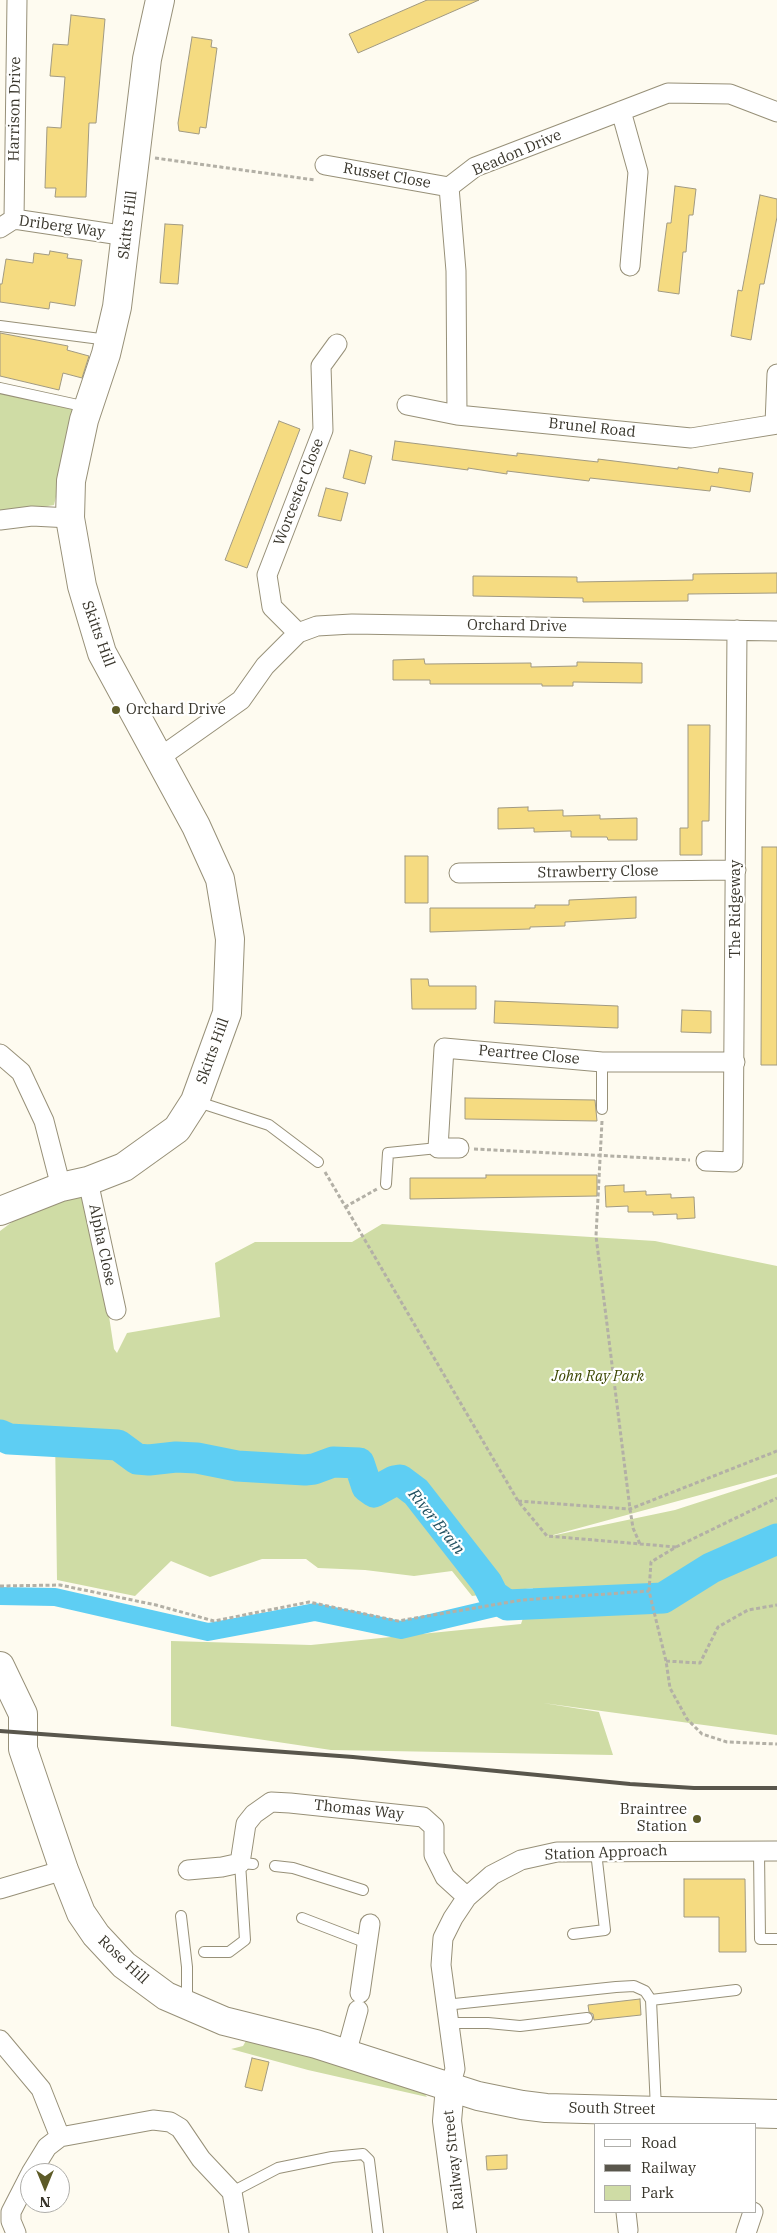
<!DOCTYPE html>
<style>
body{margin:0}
#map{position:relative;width:777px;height:2233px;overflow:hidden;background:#fefbf0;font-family:"IBM Plex Serif",serif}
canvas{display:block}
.legend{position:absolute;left:594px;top:2123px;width:162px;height:90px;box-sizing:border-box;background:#fff;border:1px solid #afaeaa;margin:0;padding:6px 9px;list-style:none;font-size:15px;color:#38352b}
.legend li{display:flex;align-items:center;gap:10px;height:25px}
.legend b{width:25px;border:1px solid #afaeaa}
.north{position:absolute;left:20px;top:2163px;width:50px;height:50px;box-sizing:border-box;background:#fff;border:1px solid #afaeaa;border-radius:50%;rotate:180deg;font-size:14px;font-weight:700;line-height:20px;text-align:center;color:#38352b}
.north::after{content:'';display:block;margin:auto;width:18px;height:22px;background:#5d5b28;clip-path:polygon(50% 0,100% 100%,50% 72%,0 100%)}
</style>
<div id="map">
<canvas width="777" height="2233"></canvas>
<ul class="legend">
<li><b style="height:6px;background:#fff"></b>Road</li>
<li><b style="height:6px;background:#59564c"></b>Railway</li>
<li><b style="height:14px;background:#cfdca5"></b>Park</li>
</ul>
<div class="north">N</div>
</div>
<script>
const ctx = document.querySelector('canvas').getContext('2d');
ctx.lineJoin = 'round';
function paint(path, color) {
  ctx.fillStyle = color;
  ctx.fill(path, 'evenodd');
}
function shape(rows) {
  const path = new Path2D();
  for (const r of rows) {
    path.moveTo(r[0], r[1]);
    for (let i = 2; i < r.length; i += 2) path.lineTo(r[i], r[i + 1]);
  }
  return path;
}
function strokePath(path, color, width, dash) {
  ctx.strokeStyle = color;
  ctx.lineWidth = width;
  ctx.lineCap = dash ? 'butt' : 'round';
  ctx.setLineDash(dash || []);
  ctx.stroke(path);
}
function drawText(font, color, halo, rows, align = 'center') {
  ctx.font = font + ' "IBM Plex Serif",serif';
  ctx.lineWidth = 4.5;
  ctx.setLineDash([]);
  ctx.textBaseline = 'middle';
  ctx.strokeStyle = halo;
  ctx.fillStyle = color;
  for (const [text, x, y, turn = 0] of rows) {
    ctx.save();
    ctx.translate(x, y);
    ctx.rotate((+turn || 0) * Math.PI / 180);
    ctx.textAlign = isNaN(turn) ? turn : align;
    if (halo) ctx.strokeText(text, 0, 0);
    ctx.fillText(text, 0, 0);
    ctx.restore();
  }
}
const green = shape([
 [0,393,77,410,54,505,0,514],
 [84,1193,98,1244,114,1349,117,1353,127,1333,220,1317,215,1263,255,1242,352,1242,382,1224,655,1241,777,1266,777,1474,546,1537,675,1510,777,1477,777,1735,543,1703,599,1712,613,1755,331,1750,171,1726,171,1641,311,1645,521,1624,533,1588,472,1596,452,1571,414,1576,365,1570,318,1568,306,1559,262,1559,210,1577,171,1561,135,1596,57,1580,55,1434,38,1433,0,1422,0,1231,20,1216],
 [247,2039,355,2069,423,2092,427,2097,308,2070,231,2049,243,2046]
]);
const canal = shape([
 [0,1596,55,1597,208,1632,315,1612,401,1630,507,1605]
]);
const river = shape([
 [0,1435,9,1439,118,1445,137,1459,149,1460,176,1457,197,1458,237,1466,305,1470,314,1469,333,1462,359,1463,367,1487,374,1492,394,1481,400,1480,416,1492,487,1583,493,1595,507,1605,663,1598,711,1568,777,1539]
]);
const building = shape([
 [427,0,479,0,358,53,349,34,427,0],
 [71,15,105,19,96,123,89,123,86,197,55,197,56,188,45,188,47,127,61,128,65,77,50,76,53,44,68,45,71,15],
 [192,37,212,40,211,47,217,48,206,128,200,127,199,134,179,131,178,123,192,37],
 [675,186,696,189,693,215,689,215,686,252,683,252,679,294,658,291,667,223,671,223,675,186],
 [760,195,777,199,777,217,764,284,760,284,751,340,731,336,738,290,742,291,760,195],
 [165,224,183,225,178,284,160,283,165,224],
 [50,251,68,254,67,258,82,260,75,306,50,302,49,309,0,302,0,284,2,284,6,259,33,263,34,253,49,255,50,251],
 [0,333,68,346,67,350,89,356,82,378,63,373,59,390,0,376,0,333],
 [279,421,300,429,247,568,225,560,279,421],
 [395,441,517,456,517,453,598,462,598,459,678,469,678,467,718,473,719,468,753,473,750,492,711,486,710,491,590,478,589,481,507,471,507,474,468,468,468,470,392,460,395,441],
 [350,450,372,456,365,484,343,478,350,450],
 [326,488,348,493,341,521,318,516,326,488],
 [777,573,777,593,688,594,688,601,583,602,583,598,473,596,473,576,577,577,577,582,693,580,693,574,777,573],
 [424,659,425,664,531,663,531,667,577,666,577,662,642,663,642,683,573,682,573,686,542,686,542,684,430,684,430,680,393,680,393,660,424,659],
 [688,725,710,725,709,821,702,821,702,855,680,855,680,828,688,828,688,725],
 [528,807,528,811,563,810,563,816,600,815,600,819,637,818,637,840,608,840,607,837,571,837,571,831,534,832,534,828,498,829,498,808,528,807],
 [762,847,777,847,777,1065,761,1065,762,847],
 [405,856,428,856,428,903,405,903,405,856],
 [636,897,636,918,565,922,565,926,530,927,530,929,430,932,430,908,535,908,535,905,569,905,569,900,636,897],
 [411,979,428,979,429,986,476,986,476,1009,412,1009,411,979],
 [495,1001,618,1006,618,1028,494,1023,495,1001],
 [682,1010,711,1011,711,1033,681,1032,682,1010],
 [465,1098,595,1100,597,1121,465,1119,465,1098],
 [486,1175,597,1175,597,1196,410,1199,410,1178,486,1178,486,1175],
 [624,1185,624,1192,646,1191,646,1195,671,1194,671,1198,694,1197,695,1218,677,1219,677,1214,653,1215,653,1212,628,1212,628,1206,606,1207,605,1186,624,1185],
 [684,1879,745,1879,746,1952,719,1952,719,1917,684,1917,684,1879],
 [640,1999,641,2015,594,2020,593,2014,589,2012,588,2005,640,1999],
 [252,2058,269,2062,262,2091,245,2087,252,2058],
 [507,2155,507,2169,487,2170,486,2156,507,2155]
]);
const path = shape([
 [155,158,315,180],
 [602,1121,596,1236,630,1509,633,1528,640,1544],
 [474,1149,690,1160],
 [325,1172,518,1501,547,1536,676,1547,651,1562,649,1591,666,1661,670,1688,687,1719,702,1734,727,1742,777,1744],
 [345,1207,377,1189],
 [518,1501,630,1509,777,1451],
 [676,1547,777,1498],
 [0,1586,60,1585,156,1605,214,1621,309,1602,398,1621,522,1600,649,1591],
 [666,1661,700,1663,718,1627,748,1610,777,1605]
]);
const lane = shape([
 [0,326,108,340],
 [0,388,87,407],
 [602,1062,602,1109],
 [195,1101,269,1125,318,1162],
 [386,1184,388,1153,438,1148],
 [759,1851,760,1939,777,1939],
 [275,1866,293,1868,363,1890],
 [181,1916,187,1967,187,2002],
 [302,1918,367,1943],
 [573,1934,605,1930,596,1852],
 [204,1952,229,1952,245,1940,240,1863,253,1864],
 [651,2000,736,1990],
 [445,2005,616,1987,634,1986,645,1991,651,2000,656,2109],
 [447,2023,488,2023,520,2026,587,2018],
 [232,2192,278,2168,332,2157,363,2154,369,2160,378,2233]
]);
const street = shape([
 [621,111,638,172,630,266],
 [325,165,449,187],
 [14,219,17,0],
 [0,228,14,219,127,236],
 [407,405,457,415,691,438,777,424],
 [457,415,456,271,449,187,475,167,668,93,730,94,777,112],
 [775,424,777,374],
 [0,520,32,516,70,518],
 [298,633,272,607,267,575,323,430,321,366,337,344],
 [159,758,241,700,265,666,298,633,317,626,352,624,777,631],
 [459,873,736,870],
 [0,1054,21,1072,44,1121,61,1187],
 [459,1148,438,1148,444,1048,602,1062,735,1062],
 [706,1161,733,1162,737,630],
 [88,1181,116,1310],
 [188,1870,222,1867,240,1863,246,1824,254,1814,271,1802,290,1803,423,1817,434,1827,434,1855,445,1877,467,1897],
 [0,1889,64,1870],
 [360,1993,370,1924],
 [0,2040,41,2089,60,2137],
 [346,2054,358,2010],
 [450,2087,455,2069,441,1965,443,1938,453,1918,467,1897,492,1875,521,1860,557,1852,777,1851],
 [31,2173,47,2147,60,2137,153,2120,170,2122,180,2128,201,2159,232,2192,239,2233],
 [626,2212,628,2230],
 [16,2233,11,2221,11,2212,30,2175],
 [746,2233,753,2212]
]);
const secondary = shape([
 [0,1211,61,1187,88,1181,124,1167,177,1129,195,1101,227,1013,230,939,220,879,196,826,102,653,82,586,70,518,71,481,84,420,106,354,117,307,147,59,160,0],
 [0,1666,23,1714,23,1749,64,1870,81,1913,96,1935,124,1965,166,1996,224,2021,316,2044,478,2096,522,2105,546,2108,777,2114],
 [450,2087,447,2121,462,2233]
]);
const rail = shape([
 [0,1731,353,1757,630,1784,694,1788,777,1788]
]);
const markers = [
 [116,710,5,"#5d5b28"],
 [697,1819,5,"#5d5b28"]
];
const streetNames = [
 ["Harrison Drive",15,109,-89],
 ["Beadon Drive",517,153,-23],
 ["Russet Close",387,176,10],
 ["Skitts Hill",128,225,-83],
 ["Driberg Way",62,227,8],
 ["Brunel Road",592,428,6],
 ["Worcester Close",299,492,-69],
 ["Orchard Drive",517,626,1],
 ["Skitts Hill",98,634,70],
 ["Strawberry Close",598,872,-1],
 ["The Ridgeway",736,909,-90],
 ["Skitts Hill",213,1051,-70],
 ["Peartree Close",529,1055,5],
 ["Alpha Close",102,1245,78],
 ["Thomas Way",359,1810,6],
 ["Station Approach",606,1853,-2],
 ["Rose Hill",123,1960,43],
 ["South Street",612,2109,1],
 ["Railway Street",454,2160,-96]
];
const poiNames = [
 ["Orchard Drive",126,710],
 ["Braintree",687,1810,"right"],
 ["Station",687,1827,"right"]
];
const parkNames = [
 ["John Ray Park",598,1377]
];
const waterNames = [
 ["River Brain",436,1522,51]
];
paint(green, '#cfdca5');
strokePath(canal, '#5ecef3', 18);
strokePath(river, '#5ecef3', 31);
paint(building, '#f5db81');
strokePath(building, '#a19a82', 1);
strokePath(lane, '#979078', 12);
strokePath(street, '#979078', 21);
strokePath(secondary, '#979078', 30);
strokePath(path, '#b3b0a6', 3, [4, 2.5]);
strokePath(lane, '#fff', 10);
strokePath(street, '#fff', 19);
strokePath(secondary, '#fff', 28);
strokePath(rail, '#59564c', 4);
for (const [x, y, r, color] of markers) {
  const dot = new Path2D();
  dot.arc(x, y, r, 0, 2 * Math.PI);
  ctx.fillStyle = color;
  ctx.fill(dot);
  strokePath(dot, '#fff', 2);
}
drawText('15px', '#38352b', '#fff', streetNames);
drawText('15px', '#38352b', '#fff', poiNames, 'left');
drawText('italic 15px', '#3a4500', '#fff', parkNames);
drawText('italic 16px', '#215161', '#fff', waterNames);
</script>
